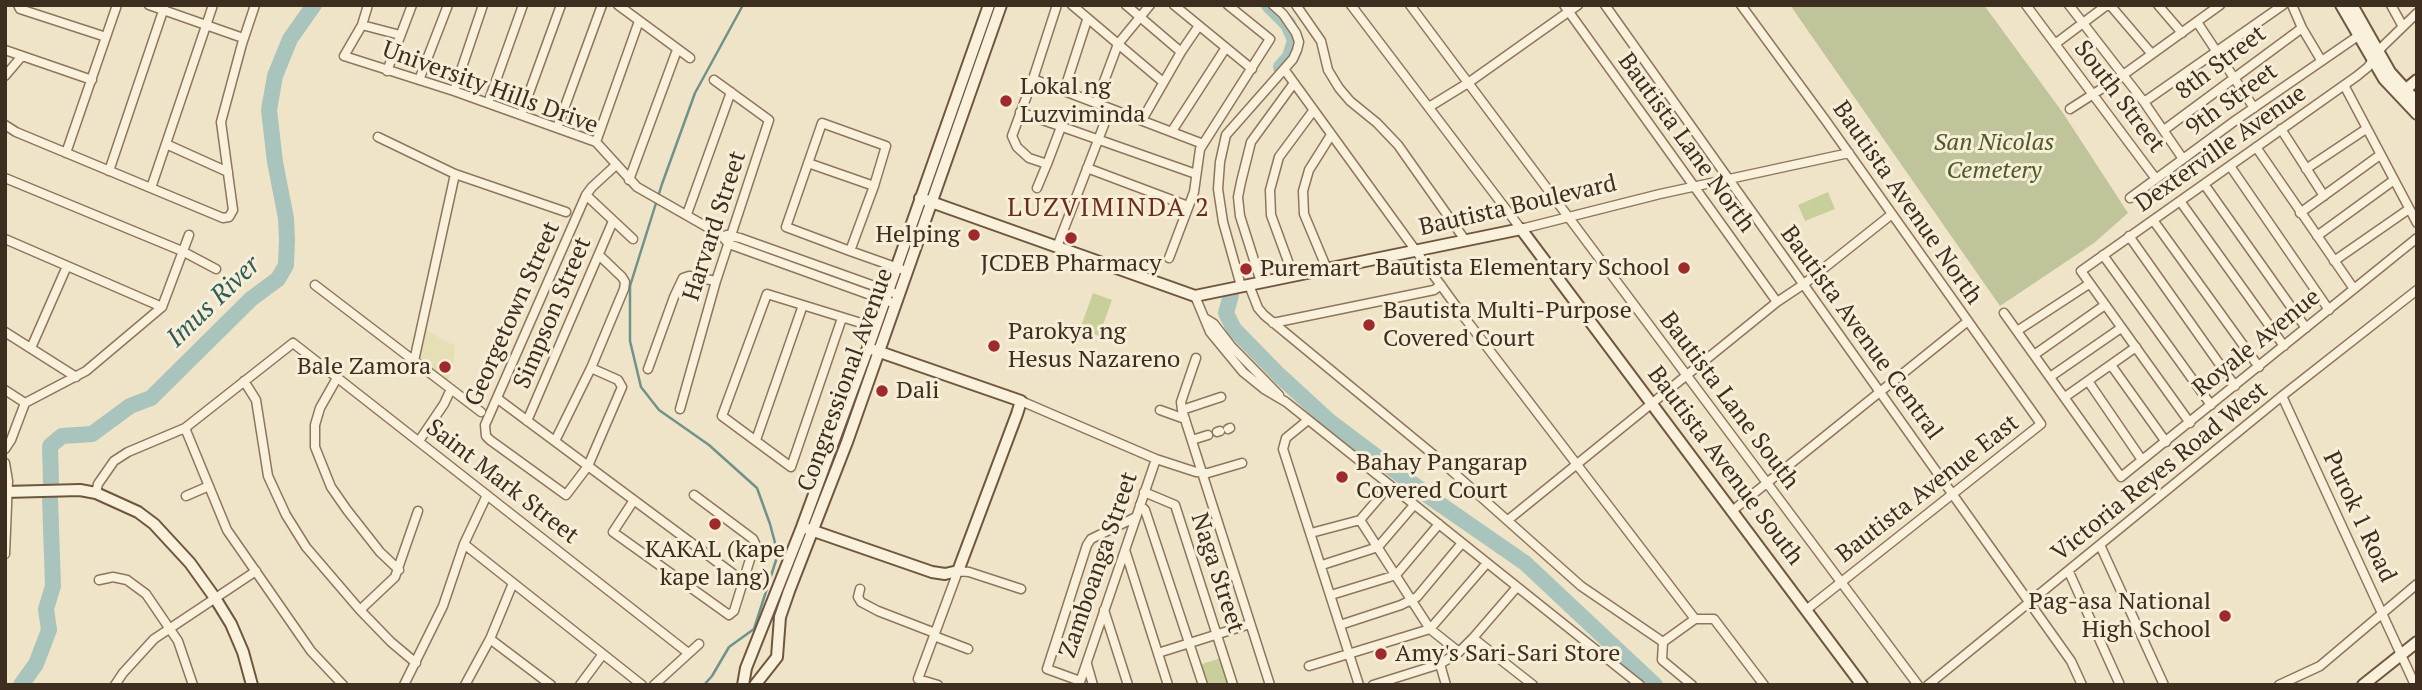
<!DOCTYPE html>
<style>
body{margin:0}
#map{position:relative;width:2422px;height:690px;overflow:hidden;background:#f0e4c8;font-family:"PT Serif",serif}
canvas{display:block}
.frame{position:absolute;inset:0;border:7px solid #3d2e20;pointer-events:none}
</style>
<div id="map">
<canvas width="2422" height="690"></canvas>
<div class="frame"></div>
</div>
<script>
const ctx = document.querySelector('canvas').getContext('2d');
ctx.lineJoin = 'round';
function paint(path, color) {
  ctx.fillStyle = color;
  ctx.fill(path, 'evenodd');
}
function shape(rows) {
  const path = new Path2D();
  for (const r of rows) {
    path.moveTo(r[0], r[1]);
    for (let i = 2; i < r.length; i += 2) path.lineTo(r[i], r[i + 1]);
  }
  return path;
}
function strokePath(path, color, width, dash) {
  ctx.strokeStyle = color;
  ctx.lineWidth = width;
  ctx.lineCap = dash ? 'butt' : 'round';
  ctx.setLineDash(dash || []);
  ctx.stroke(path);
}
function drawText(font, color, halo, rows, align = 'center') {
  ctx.font = font + ' "PT Serif",serif';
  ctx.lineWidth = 6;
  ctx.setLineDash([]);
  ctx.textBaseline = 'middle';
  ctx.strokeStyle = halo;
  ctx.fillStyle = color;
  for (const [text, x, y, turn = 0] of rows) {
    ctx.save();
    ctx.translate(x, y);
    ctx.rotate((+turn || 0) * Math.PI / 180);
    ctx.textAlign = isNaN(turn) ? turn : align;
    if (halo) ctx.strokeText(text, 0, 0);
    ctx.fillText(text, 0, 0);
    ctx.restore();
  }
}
const farmland = shape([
 [426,330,455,346,453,367,447,382,419,361]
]);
const green = shape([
 [1828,192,1835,209,1805,221,1798,205],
 [1093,293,1112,300,1099,336,1080,329],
 [1221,658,1229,685,1205,685,1199,665]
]);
const cemetery = shape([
 [1790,5,1984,5,2063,113,2128,213,2094,243,2000,306]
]);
const stream = shape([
 [704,685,712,676,729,647,754,629,778,554,770,524,757,488,709,445,659,410,641,387,630,341,630,286,662,184,695,93,743,5]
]);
const river = shape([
 [1269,5,1288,24,1295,40,1290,57,1281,67],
 [1231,295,1226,313,1234,329,1279,375,1329,421,1434,500,1525,563,1655,685],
 [51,484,50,446,62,436,92,434,130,406,151,398,251,299,278,279,286,265,287,240,286,218,275,162,269,110,275,76,290,39,314,5],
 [21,685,36,664,49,630,46,609,53,586,50,498]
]);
const street = shape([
 [18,5,20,9,106,37],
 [149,5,243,38],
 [368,5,362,25,344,56,454,91,596,142,637,187,721,235,729,244,890,302],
 [618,5,690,58],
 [1072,5,1163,82],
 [1126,5,1181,52],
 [1174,5,1252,69],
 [1296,5,1321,41,1328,70,1339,88,1350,101,1377,123,1398,145,1465,240],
 [1351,5,1521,229,1660,194,1849,153],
 [1410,5,1918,685],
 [1564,5,1777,302],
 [1605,5,2071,661,2082,685],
 [1741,5,1826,121,2041,424,1806,610],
 [2026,5,2156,179],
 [2069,5,2144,102,2183,159],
 [2110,5,2151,53],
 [2158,5,2182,33],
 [2292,5,2302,28,2321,60],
 [2391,5,2402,25],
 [2197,22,2254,108],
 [362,25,400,35],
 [2055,44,2107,5],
 [5,50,92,80],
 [1284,69,1461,313,1695,619,1714,619,1764,685],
 [387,71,412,5],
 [5,76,22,56],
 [1033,79,1203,144],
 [419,80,448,5],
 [2344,85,2417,223],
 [454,91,483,5],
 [1064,91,1087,20],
 [2144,102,2283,5],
 [488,103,523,5],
 [1096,103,1118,44,1150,5],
 [1429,107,1468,83,1578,5],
 [2070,109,2123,75,2220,5],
 [1020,112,1196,174],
 [521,115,561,5],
 [1142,120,1181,52,1198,27],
 [5,125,16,132,223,218,229,217,233,210,221,122,242,44,255,5],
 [557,128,602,5],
 [2281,129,2324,196],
 [2164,130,2302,28],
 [1172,131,1225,49],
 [378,137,455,174,566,212],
 [596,142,639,21],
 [166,144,228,172],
 [2256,147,2354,289],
 [66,153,117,5],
 [808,163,874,186],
 [1047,164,1061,127],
 [2230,166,2329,310],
 [1087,168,1188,206],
 [2306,169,2366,129],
 [109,171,165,5],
 [5,178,182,251,216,269],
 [629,180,677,50],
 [2204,184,2306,328],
 [151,188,213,5],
 [1037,188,1047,164,1029,158,1017,147,1012,136,1033,79,1057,5],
 [586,195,633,239],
 [2130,198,2236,120,2358,36],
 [2180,201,2284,346],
 [2300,213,2380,155],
 [687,214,731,92],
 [2153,220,2259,367],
 [727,235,740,238,894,293],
 [2129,236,2235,386],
 [2317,236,2394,180],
 [5,239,162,307],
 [1057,247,1110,109],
 [850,251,874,186,886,146,822,123,786,227,850,251,901,269],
 [2103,255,2211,405],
 [1169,258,1194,192,1200,149,1270,39,1228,5],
 [2334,261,2409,209],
 [1327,269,1304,214,1303,191,1309,170,1331,135],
 [1293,275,1271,215,1270,190,1279,157,1313,111],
 [1261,282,1240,216,1238,197,1241,182,1251,142,1294,83],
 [315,285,481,412],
 [1249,285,1258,308,1264,315,1435,456,1581,586,1663,642,1695,619],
 [1241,286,1223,222,1218,189,1220,162,1226,135,1293,59,1297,50,1299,42,1296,33,1283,14,1273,5],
 [1195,296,1210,332,1243,372,1264,389,1286,402,1640,685],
 [2004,313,2121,477,2417,238],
 [842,318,791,467,722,416,767,294,874,327],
 [1206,319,1214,324,1231,346,1279,395],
 [1273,323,1434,290,1441,285],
 [2017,331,2089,284],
 [5,332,76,377],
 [31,348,67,266],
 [2034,355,2105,305],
 [1196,358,1181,402,1182,410,1270,685],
 [414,361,455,174],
 [2111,365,2166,442],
 [591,368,618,380,622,387,588,466,566,495,490,440,486,436,485,425,586,195,592,187,616,165],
 [648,369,674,297,683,278,689,276,716,281],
 [2050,377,2121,328],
 [337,378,320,408,315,425,315,447,331,487,347,510,380,552,399,570],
 [244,381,256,400,268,476,286,515,306,547,360,610,391,642,416,663],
 [2088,381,2142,460],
 [5,390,25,403],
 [2282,396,2415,685],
 [2065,397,2136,347],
 [498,399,744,582],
 [1021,401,1156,459,1196,472,1208,473,1242,463],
 [680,409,716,281,769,120,714,80],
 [1160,410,1185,419],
 [1182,410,1221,397],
 [1308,420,1286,438,1283,449,1359,685],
 [527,421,613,221],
 [2190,423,2081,271,2357,76,2368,67,2382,47,2417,13],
 [185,428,227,530,311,651,343,685],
 [1228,429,1230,428],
 [1217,432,1220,431],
 [756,440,803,305],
 [1192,440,1208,435],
 [419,441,444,404,451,389],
 [555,441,591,368,624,289,625,282,622,277,600,256],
 [5,449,11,440,25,403,86,371,162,307,189,235],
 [5,463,8,481,5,554],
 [1144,492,1175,505,1233,685],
 [96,493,98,484,114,461,128,452,185,428,293,343,687,652],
 [186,496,209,486],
 [634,500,613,532,729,615,734,611,755,543,753,539,694,495],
 [1140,505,1145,510,1203,685],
 [1732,511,1968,321],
 [1360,520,1430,629,1459,652],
 [1508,520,1777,302,1804,284,1892,214],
 [1311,533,1360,520,1390,485],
 [464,544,642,685],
 [2100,545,2164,685],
 [1125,550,1168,685],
 [1322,565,1378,547,1414,505],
 [2069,572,2120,685],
 [99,580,113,577,127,580,146,594,178,641,193,685],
 [860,589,858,597,861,602,878,611,935,633],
 [1331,595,1396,575,1439,524],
 [360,610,395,577,418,511],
 [1104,610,1128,685],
 [1340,625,1401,605,1417,597,1462,543],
 [934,636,968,649],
 [1473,638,1533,685],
 [490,639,551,685],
 [1663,642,1662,660,1692,685],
 [1158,653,1250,624],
 [1087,664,1093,685],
 [1309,666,1430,629,1487,563],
 [1080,681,1047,669,1087,545,1091,539,1136,517],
 [115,685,123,673,154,639,256,571],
 [404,685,443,606,464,544,487,495],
 [465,685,490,639,513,583],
 [580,685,603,654],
 [654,685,699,644],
 [938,685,918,679,958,571,969,572,1021,589],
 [1079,685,1156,459],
 [1373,685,1440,664],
 [1446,685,1440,664,1459,652,1473,638,1517,587],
 [1928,685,2282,396,2417,290],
 [2279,685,2320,666,2417,584]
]);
const secondary = shape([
 [2341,5,2384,79,2417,114],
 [2352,5,2390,72,2417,102],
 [2400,94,2417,80],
 [920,198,1195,296,1521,229,1862,685],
 [5,492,80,490,96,493,138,512,154,524,190,563,215,598,231,624,243,652,252,685],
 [808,529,932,572,945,574,958,571,1017,414,1021,401,874,350],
 [743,685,746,668,802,527,868,348,989,5],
 [755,685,777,657,780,617,789,591,847,442,1001,5],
 [2363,685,2417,642]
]);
const markers = [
 [1006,101,7,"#9e2a2b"],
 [974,235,7,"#9e2a2b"],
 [1071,238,7,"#9e2a2b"],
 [1684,268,7,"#9e2a2b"],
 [1246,269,7,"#9e2a2b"],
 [1369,325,7,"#9e2a2b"],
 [994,346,7,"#9e2a2b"],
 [445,367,7,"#9e2a2b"],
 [882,391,7,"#9e2a2b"],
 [1342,477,7,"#9e2a2b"],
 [715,524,7,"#9e2a2b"],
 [2225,616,7,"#9e2a2b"],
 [1381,654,7,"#9e2a2b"]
];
const streetNames = [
 ["8th Street",2221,63,-37],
 ["University Hills Drive",490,88,20],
 ["South Street",2119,97,53],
 ["9th Street",2232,100,-36],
 ["Bautista Lane North",1686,143,54],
 ["Dexterville Avenue",2221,149,-35],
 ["Bautista Avenue North",1907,203,55],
 ["Bautista Boulevard",1518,206,-13],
 ["Harvard Street",715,226,-72],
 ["Simpson Street",553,313,-67],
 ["Georgetown Street",513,314,-66],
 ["Bautista Avenue Central",1861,333,54],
 ["Royale Avenue",2257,343,-39],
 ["Congressional Avenue",846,380,-70],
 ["Bautista Lane South",1729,401,53],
 ["Bautista Avenue South",1725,466,53],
 ["Victoria Reyes Road West",2160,472,-39],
 ["Saint Mark Street",502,482,38],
 ["Bautista Avenue East",1928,489,-38],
 ["Purok 1 Road",2359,517,65],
 ["Zamboanga Street",1099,565,-71],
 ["Naga Street",1217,573,72]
];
const poiNames = [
 ["Lokal ng",1020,87],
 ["Luzviminda",1020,115],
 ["Helping",960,235,"right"],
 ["JCDEB Pharmacy",1071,264,"center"],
 ["Bautista Elementary School",1670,268,"right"],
 ["Puremart",1260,269],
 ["Bautista Multi-Purpose",1383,311],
 ["Covered Court",1383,339],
 ["Parokya ng",1008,332],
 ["Hesus Nazareno",1008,360],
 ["Bale Zamora",431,367,"right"],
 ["Dali",896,391],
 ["Bahay Pangarap",1356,463],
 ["Covered Court",1356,491],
 ["KAKAL (kape",715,550,"center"],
 ["kape lang)",715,578,"center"],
 ["Pag-asa National",2211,602,"right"],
 ["High School",2211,630,"right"],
 ["Amy's Sari-Sari Store",1395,654]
];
const parkNames = [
 ["San Nicolas",1994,143],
 ["Cemetery",1994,171]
];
const neighbourhoodNames = [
 ["LUZVIMINDA 2",1109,209]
];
const waterNames = [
 ["Imus River",214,302,-44]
];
paint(farmland, '#e6deb5');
paint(green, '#c9cf9b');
paint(cemetery, '#bfc49a');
strokePath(stream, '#6f938a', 2.5);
strokePath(river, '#a9c4bc', 16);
strokePath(street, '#8d765c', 11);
strokePath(secondary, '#6f573f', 14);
strokePath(street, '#faf1dc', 8);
strokePath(secondary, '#faf1dc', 10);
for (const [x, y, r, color] of markers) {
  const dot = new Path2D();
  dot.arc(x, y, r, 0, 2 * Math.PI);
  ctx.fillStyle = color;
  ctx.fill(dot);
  strokePath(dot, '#f7eed8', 2.5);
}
drawText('24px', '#3d2e20', '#f7eed8', streetNames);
drawText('24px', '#3d2e20', '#f7eed8', poiNames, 'left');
drawText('italic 24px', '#4d5a26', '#f7eed8', parkNames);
ctx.letterSpacing = '2px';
drawText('26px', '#6b2e1e', '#f7eed8', neighbourhoodNames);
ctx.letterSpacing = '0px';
drawText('italic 26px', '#2f5d5a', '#f7eed8', waterNames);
</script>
